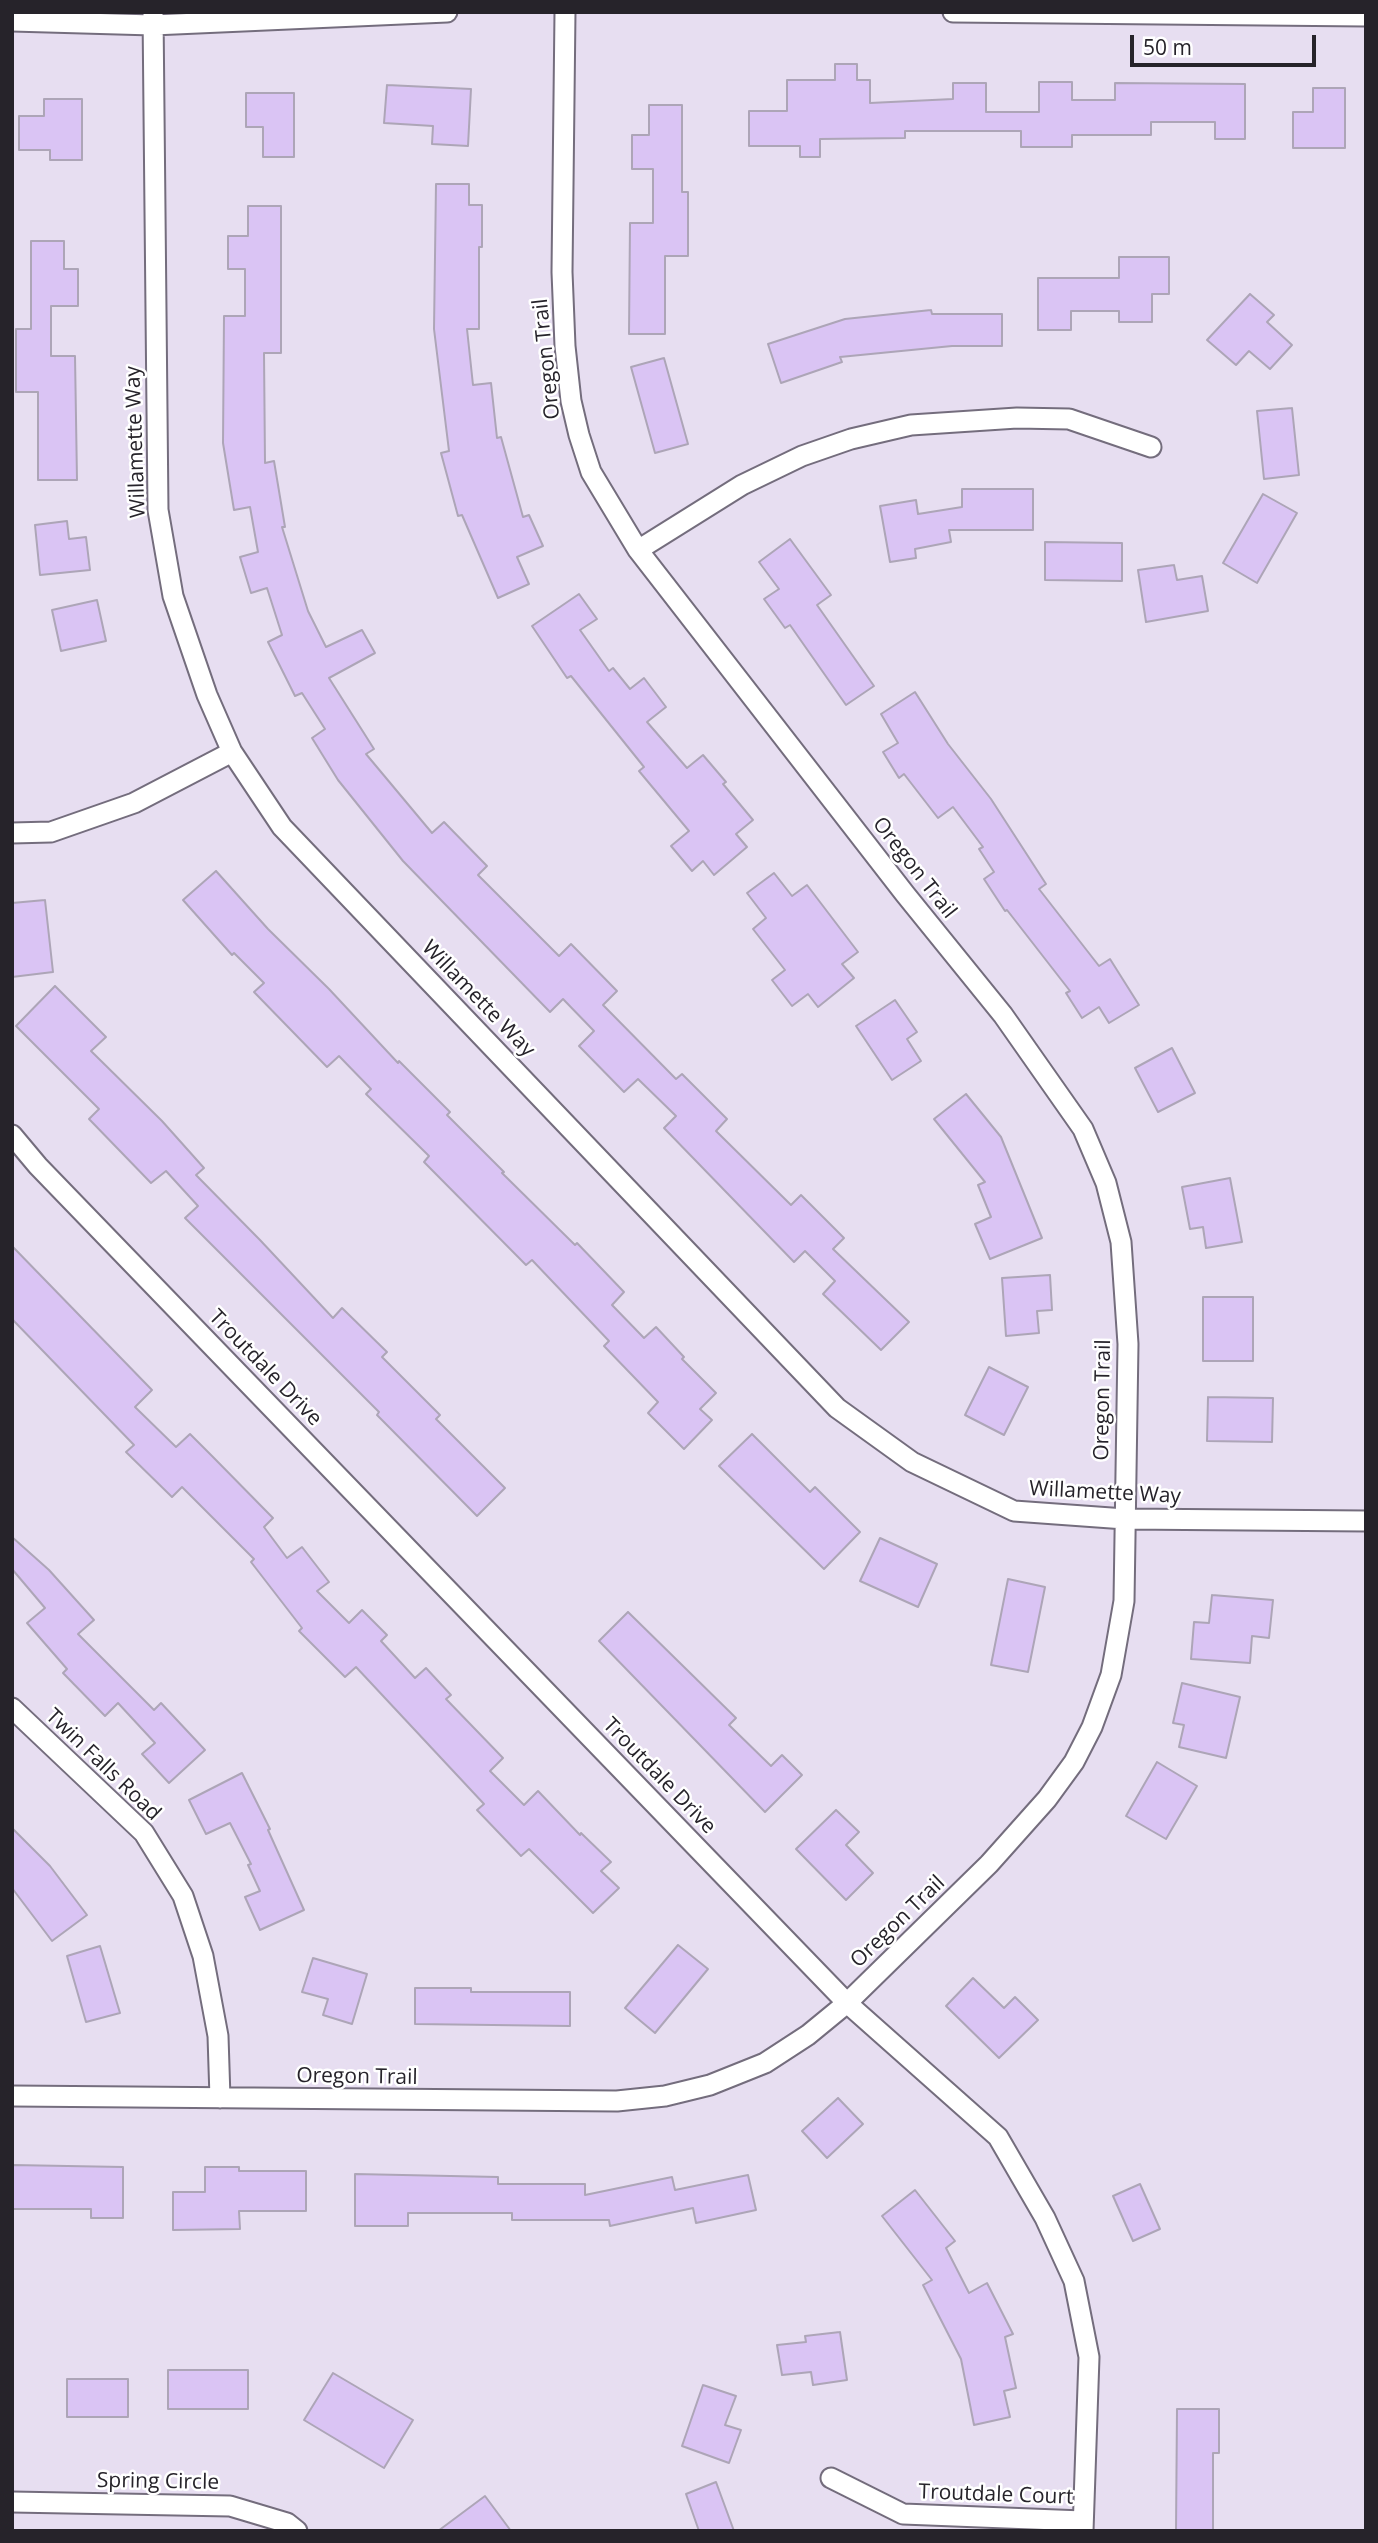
<!DOCTYPE html>
<style>
body{margin:0}
#map{position:relative;width:1378px;height:2543px;overflow:hidden;background:#e7def1;font-family:"Open Sans",sans-serif}
canvas{display:block}
.frame{position:absolute;inset:0;border:14px solid #26232a;pointer-events:none}
.scale{position:absolute;left:1130px;top:35px;width:186px;height:32px;box-sizing:border-box;border:4px solid #26232a;border-top:0;padding-left:9px;font-size:21px;line-height:24px;white-space:nowrap;color:#26232a;-webkit-text-stroke:5px #fff;paint-order:stroke}
</style>
<div id="map">
<canvas width="1378" height="2543"></canvas>
<div class="frame"></div>
<div class="scale">50 m</div>
</div>
<script>
const ctx = document.querySelector('canvas').getContext('2d');
ctx.lineJoin = 'round';
function paint(path, color) {
  ctx.fillStyle = color;
  ctx.fill(path, 'evenodd');
}
function shape(rows) {
  const path = new Path2D();
  for (const r of rows) {
    path.moveTo(r[0], r[1]);
    for (let i = 2; i < r.length; i += 2) path.lineTo(r[i], r[i + 1]);
  }
  return path;
}
function strokePath(path, color, width, dash) {
  ctx.strokeStyle = color;
  ctx.lineWidth = width;
  ctx.lineCap = dash ? 'butt' : 'round';
  ctx.setLineDash(dash || []);
  ctx.stroke(path);
}
function drawText(font, color, halo, rows, align = 'center') {
  ctx.font = font + ' "Open Sans",sans-serif';
  ctx.lineWidth = 5;
  ctx.setLineDash([]);
  ctx.textBaseline = 'middle';
  ctx.strokeStyle = halo;
  ctx.fillStyle = color;
  for (const [text, x, y, turn = 0] of rows) {
    ctx.save();
    ctx.translate(x, y);
    ctx.rotate((+turn || 0) * Math.PI / 180);
    ctx.textAlign = isNaN(turn) ? turn : align;
    if (halo) ctx.strokeText(text, 0, 0);
    ctx.fillText(text, 0, 0);
    ctx.restore();
  }
}
const building = shape([
 [835,64,857,64,857,80,870,80,870,103,953,99,953,83,986,83,986,112,1039,112,1039,82,1072,82,1072,100,1115,100,1115,83,1245,84,1245,139,1215,139,1215,122,1151,122,1151,135,1072,135,1072,147,1021,147,1021,131,905,131,905,138,820,139,820,157,800,157,800,146,749,146,749,111,787,111,787,80,835,80,835,64],
 [387,85,471,89,468,146,432,144,433,126,384,123,387,85],
 [1313,88,1345,88,1345,148,1293,148,1293,112,1313,112,1313,88],
 [246,93,294,93,294,157,263,157,263,127,246,127,246,93],
 [44,99,82,99,82,160,50,160,50,150,19,150,19,116,44,116,44,99],
 [649,105,682,105,682,192,688,192,688,256,665,256,665,334,629,334,630,223,653,223,653,169,632,169,632,135,649,135,649,105],
 [436,184,469,184,469,205,482,205,482,247,479,247,479,329,467,329,473,385,491,383,497,438,501,437,523,517,529,515,543,546,517,557,529,584,498,598,462,515,458,516,441,453,449,451,434,329,436,184],
 [248,206,281,206,281,353,264,353,265,463,274,461,285,527,282,527,308,611,326,647,362,630,375,653,329,678,374,749,366,754,432,833,444,822,487,866,478,875,559,956,571,944,617,991,603,1005,676,1079,682,1074,727,1119,716,1131,791,1205,801,1195,844,1238,833,1249,909,1322,881,1350,823,1294,835,1281,805,1251,794,1262,664,1128,676,1116,638,1079,624,1092,579,1046,594,1031,563,999,550,1012,403,861,338,780,312,738,325,729,302,693,295,696,268,642,282,635,267,588,251,593,240,557,258,552,250,507,234,510,223,443,224,316,245,316,245,269,228,269,228,236,248,236,248,206],
 [31,241,64,241,64,269,78,269,78,306,51,306,51,356,75,356,77,480,38,480,38,392,16,392,16,329,31,329,31,241],
 [1119,257,1169,257,1169,294,1152,294,1152,322,1119,322,1119,311,1071,311,1071,330,1038,330,1038,278,1119,278,1119,257],
 [1250,294,1274,315,1267,322,1292,345,1270,369,1249,351,1236,365,1207,340,1250,294],
 [931,310,932,314,1002,314,1002,346,952,346,840,357,842,362,781,383,768,344,845,319,931,310],
 [664,358,688,444,655,453,631,367,664,358],
 [1292,408,1299,475,1264,479,1257,411,1292,408],
 [962,489,1033,489,1033,530,949,530,951,542,915,549,916,558,890,562,880,506,916,500,918,514,962,507,962,489],
 [1263,494,1297,513,1257,583,1223,563,1263,494],
 [67,521,69,539,86,537,90,570,40,575,35,525,67,521],
 [790,539,831,595,817,605,874,686,846,705,790,625,785,628,764,599,779,589,759,562,790,539],
 [1045,542,1122,543,1122,581,1045,580,1045,542],
 [1174,565,1177,580,1202,576,1208,611,1146,622,1138,570,1174,565],
 [579,594,597,619,580,630,609,671,613,668,630,689,644,678,666,707,647,722,687,768,703,755,726,782,723,784,753,820,736,834,747,847,714,875,703,861,692,871,671,846,689,831,639,771,644,767,571,676,567,678,532,626,579,594],
 [97,600,106,641,61,651,52,610,97,600],
 [915,692,948,744,991,799,1046,884,1039,889,1099,966,1110,959,1139,1005,1109,1023,1099,1007,1082,1018,1066,993,1070,991,1007,910,1005,911,984,879,994,872,979,849,983,847,953,807,938,818,904,774,899,778,883,752,898,743,881,714,915,692],
 [216,871,268,929,329,989,398,1063,399,1061,450,1112,447,1115,504,1172,502,1173,575,1245,577,1243,624,1292,612,1305,644,1338,656,1327,684,1357,682,1359,716,1393,700,1409,712,1420,684,1449,648,1413,658,1402,604,1346,609,1341,532,1260,526,1265,424,1162,429,1156,366,1094,371,1089,339,1056,327,1067,254,992,264,983,234,953,232,955,183,900,216,871],
 [774,873,792,896,807,885,858,952,842,964,854,978,818,1007,808,994,792,1006,772,980,785,970,753,929,766,918,747,893,774,873],
 [45,900,53,972,12,977,12,903,45,900],
 [55,986,106,1037,91,1051,162,1121,204,1168,196,1175,260,1240,333,1318,342,1308,387,1352,382,1357,440,1415,436,1419,505,1488,477,1516,377,1415,379,1412,185,1218,198,1206,166,1171,151,1183,89,1119,99,1109,16,1026,55,986],
 [895,1000,917,1032,907,1039,921,1061,892,1080,856,1026,895,1000],
 [1172,1048,1195,1093,1158,1112,1135,1068,1172,1048],
 [966,1094,1001,1137,1042,1238,990,1259,975,1224,991,1217,978,1185,985,1182,934,1119,966,1094],
 [1230,1178,1242,1242,1206,1248,1203,1227,1190,1229,1182,1187,1230,1178],
 [12,1246,152,1390,135,1407,176,1447,190,1434,212,1456,273,1518,264,1527,287,1558,302,1547,329,1582,317,1591,349,1623,362,1610,387,1635,381,1641,415,1678,426,1668,451,1695,446,1699,503,1758,490,1771,524,1805,538,1791,580,1835,581,1833,611,1862,601,1871,619,1888,593,1913,529,1849,521,1856,477,1810,484,1804,356,1667,345,1677,299,1631,302,1628,251,1562,254,1559,182,1487,172,1497,126,1452,134,1445,12,1319,12,1246],
 [1050,1275,1052,1310,1037,1311,1039,1333,1006,1336,1002,1278,1050,1275],
 [1203,1297,1253,1297,1253,1361,1203,1361,1203,1297],
 [989,1367,1028,1387,1004,1435,965,1415,989,1367],
 [1208,1397,1273,1398,1272,1442,1207,1441,1208,1397],
 [752,1434,810,1492,815,1487,860,1532,824,1569,719,1466,752,1434],
 [12,1537,49,1570,94,1620,78,1634,154,1710,161,1703,205,1750,169,1783,142,1754,155,1743,118,1703,105,1716,63,1673,67,1669,27,1623,45,1608,12,1569,12,1537],
 [880,1538,937,1564,918,1607,860,1581,880,1538],
 [1008,1579,1045,1587,1028,1672,991,1665,1008,1579],
 [1212,1595,1273,1600,1269,1638,1252,1636,1250,1663,1191,1659,1194,1622,1209,1623,1212,1595],
 [628,1612,736,1718,729,1725,771,1766,782,1755,802,1775,765,1812,599,1641,628,1612],
 [1182,1683,1240,1697,1226,1758,1179,1747,1184,1725,1173,1723,1182,1683],
 [1157,1762,1197,1786,1166,1839,1126,1816,1157,1762],
 [242,1773,270,1829,268,1830,304,1910,260,1930,245,1897,260,1891,248,1865,251,1864,230,1823,206,1834,189,1800,242,1773],
 [836,1810,859,1832,846,1845,873,1873,846,1900,796,1849,836,1810],
 [12,1828,50,1866,87,1915,52,1941,12,1888,12,1828],
 [678,1945,708,1969,655,2033,625,2008,678,1945],
 [100,1946,120,2013,86,2022,67,1956,100,1946],
 [313,1958,367,1974,352,2024,323,2015,328,1999,302,1992,313,1958],
 [973,1978,1004,2008,1015,1997,1038,2020,999,2058,946,2006,973,1978],
 [415,1988,471,1988,471,1992,570,1992,570,2026,415,2024,415,1988],
 [838,2098,863,2124,827,2158,802,2131,838,2098],
 [12,2165,123,2167,123,2218,91,2218,91,2209,12,2209,12,2165],
 [205,2167,239,2167,239,2171,306,2171,306,2211,239,2211,240,2229,173,2230,173,2192,205,2192,205,2167],
 [355,2174,498,2177,498,2184,585,2184,585,2195,672,2177,675,2190,748,2175,756,2210,696,2223,693,2208,610,2226,609,2220,512,2220,512,2213,408,2213,408,2226,355,2226,355,2174],
 [1140,2184,1160,2229,1133,2241,1113,2196,1140,2184],
 [915,2190,955,2241,946,2248,969,2293,987,2283,1013,2334,1005,2337,1016,2388,1004,2391,1010,2417,974,2425,961,2359,923,2285,932,2280,882,2216,915,2190],
 [840,2332,847,2380,813,2385,811,2372,782,2375,777,2345,806,2342,805,2336,840,2332],
 [168,2370,248,2370,248,2409,168,2409,168,2370],
 [333,2373,413,2420,384,2468,304,2420,333,2373],
 [67,2379,128,2379,128,2417,67,2417,67,2379],
 [703,2385,736,2396,725,2425,741,2430,729,2463,682,2446,703,2385],
 [1177,2409,1219,2409,1219,2453,1213,2453,1213,2531,1176,2531,1177,2409],
 [716,2482,734,2531,699,2531,686,2494,716,2482],
 [485,2496,511,2531,438,2531,485,2496]
]);
const minor = shape([
 [153,12,158,510,173,596,207,695,232,752,282,827,837,1408,912,1462,1014,1511,1125,1519,1366,1521],
 [953,12,1366,16],
 [12,21,153,25,447,12],
 [638,550,742,485,802,456,851,439,911,425,1017,418,1069,419,1151,447],
 [12,833,51,832,134,803,232,752],
 [12,1135,38,1166,847,2003,998,2137,1045,2218,1074,2281,1089,2357,1083,2531],
 [12,1708,144,1833,183,1896,203,1956,218,2036,220,2098],
 [12,2096,617,2101,665,2096,710,2085,765,2063,808,2035,847,2003,989,1864,1047,1799,1074,1762,1092,1727,1111,1675,1124,1601,1128,1344,1121,1242,1106,1183,1083,1129,1003,1015,905,894,638,550,591,472,579,435,571,401,565,346,562,272,565,12],
 [831,2478,903,2514,1083,2521],
 [12,2502,230,2506,287,2523,297,2531]
]);
const streetNames = [
 ["Oregon Trail",547,359,-96],
 ["Willamette Way",136,442,-92],
 ["Oregon Trail",914,868,52],
 ["Willamette Way",478,999,46],
 ["Troutdale Drive",265,1368,46],
 ["Oregon Trail",1103,1400,-89],
 ["Willamette Way",1105,1493,3],
 ["Twin Falls Road",103,1765,44],
 ["Troutdale Drive",659,1776,46],
 ["Oregon Trail",898,1922,-44],
 ["Oregon Trail",357,2077,1],
 ["Spring Circle",158,2482,1],
 ["Troutdale Court",996,2495,2]
];
paint(building, '#dac4f4');
strokePath(building, '#ada5b7', 2);
strokePath(minor, '#746d7d', 23);
strokePath(minor, '#fff', 19);
drawText('21px', '#26232a', '#fff', streetNames);
</script>
